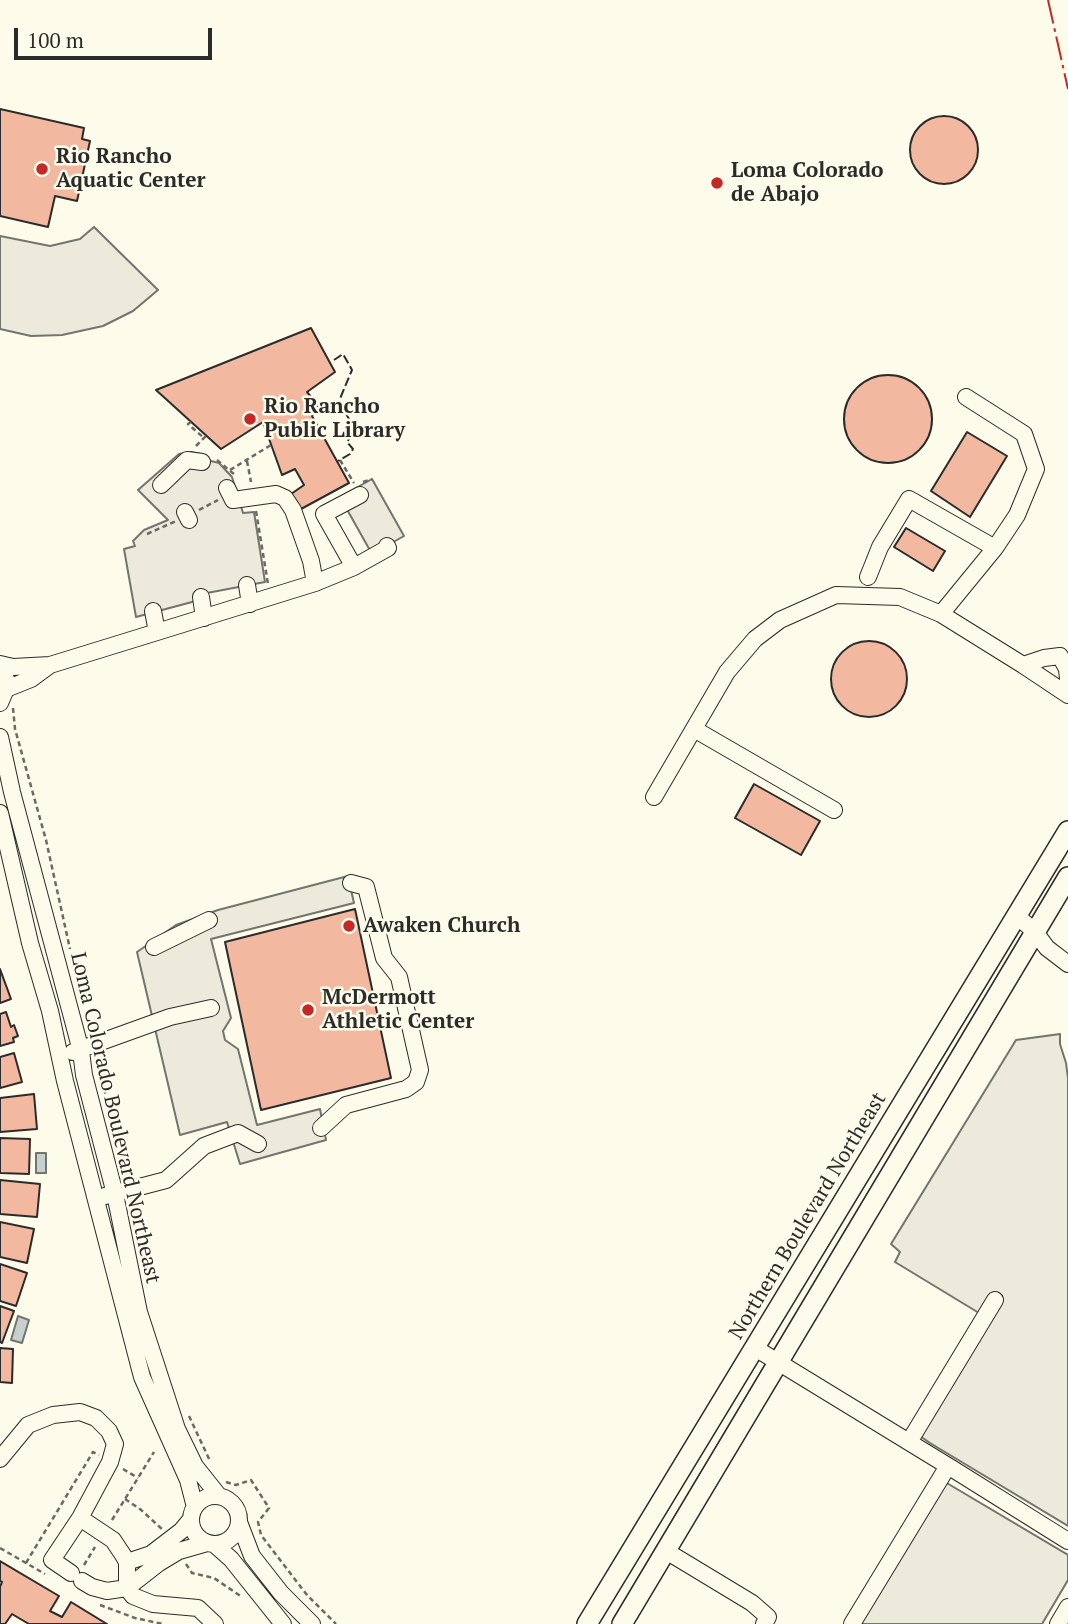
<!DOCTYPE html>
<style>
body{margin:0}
#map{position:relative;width:1068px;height:1624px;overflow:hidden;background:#fdfbea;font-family:"PT Serif",serif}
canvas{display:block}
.scale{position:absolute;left:14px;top:28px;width:198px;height:32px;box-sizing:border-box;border:4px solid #2b2b2b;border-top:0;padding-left:9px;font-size:21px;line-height:24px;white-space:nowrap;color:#2b2b2b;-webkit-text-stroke:5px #fdfbea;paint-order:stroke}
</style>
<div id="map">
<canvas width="1068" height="1624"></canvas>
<div class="scale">100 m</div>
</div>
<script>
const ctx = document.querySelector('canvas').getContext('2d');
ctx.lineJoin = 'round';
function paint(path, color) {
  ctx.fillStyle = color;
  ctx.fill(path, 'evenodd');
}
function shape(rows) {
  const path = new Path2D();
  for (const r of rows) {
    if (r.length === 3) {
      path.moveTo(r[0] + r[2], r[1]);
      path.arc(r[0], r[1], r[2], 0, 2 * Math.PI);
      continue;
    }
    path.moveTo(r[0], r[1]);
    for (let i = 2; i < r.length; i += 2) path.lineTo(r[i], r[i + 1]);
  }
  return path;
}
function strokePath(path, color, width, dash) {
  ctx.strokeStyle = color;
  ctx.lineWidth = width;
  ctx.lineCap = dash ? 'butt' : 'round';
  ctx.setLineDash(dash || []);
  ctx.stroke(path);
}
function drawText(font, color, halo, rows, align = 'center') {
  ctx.font = font + ' "PT Serif",serif';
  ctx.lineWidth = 5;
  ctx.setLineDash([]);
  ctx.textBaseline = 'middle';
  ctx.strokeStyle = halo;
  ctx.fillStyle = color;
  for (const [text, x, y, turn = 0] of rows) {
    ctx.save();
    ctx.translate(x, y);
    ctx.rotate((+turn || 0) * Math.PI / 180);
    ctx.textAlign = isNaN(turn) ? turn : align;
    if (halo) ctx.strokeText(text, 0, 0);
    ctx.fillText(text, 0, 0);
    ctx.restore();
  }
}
const parking = shape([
 [94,227,158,290,133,311,103,326,62,335,31,336,0,329,0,236,50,246,80,239,94,227],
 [191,452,202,454,211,461,219,463,232,477,243,513,254,512,265,582,207,593,192,602,136,617,124,549,135,546,133,541,144,530,168,520,138,490,179,454,191,452],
 [372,479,404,536,372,554,340,497,372,479],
 [348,876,354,903,211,939,231,1018,223,1031,225,1040,238,1049,257,1125,320,1109,326,1140,240,1164,227,1122,180,1135,137,952,176,925,218,910,348,876],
 [1060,1034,1060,1044,1066,1063,1068,1078,1068,1526,930,1443,910,1429,979,1313,895,1262,900,1252,891,1244,1016,1040,1060,1034],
 [935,1476,1068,1555,1068,1580,1042,1624,845,1624,935,1476]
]);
const water = shape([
 [36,1153,46,1153,46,1173,36,1173,36,1153],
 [18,1316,29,1320,22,1343,11,1340,18,1316]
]);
const building = shape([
 [0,109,84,128,82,139,90,141,77,201,55,196,48,227,0,216,0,109],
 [944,150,34],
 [311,328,335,372,307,392,318,405,312,416,349,483,301,509,291,494,304,485,295,469,282,475,263,422,221,449,156,390,311,328],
 [888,419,44],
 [967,432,1007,456,970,517,931,491,967,432],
 [906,528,945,551,933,571,894,547,906,528],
 [869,679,38],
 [754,784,820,821,801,855,735,818,754,784],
 [355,909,391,1078,261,1110,225,942,355,909],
 [0,969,11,999,0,1003,0,969],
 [6,1012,11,1027,14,1025,18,1036,13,1038,14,1042,0,1046,0,1014,6,1012],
 [14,1053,22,1082,0,1088,0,1057,14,1053],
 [34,1094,37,1129,0,1132,0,1098,34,1094],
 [0,1138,30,1139,29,1174,0,1173,0,1138],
 [0,1180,40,1184,37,1217,0,1214,0,1180],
 [0,1222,34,1229,27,1263,0,1257,0,1222],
 [0,1264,27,1273,16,1306,0,1301,0,1264],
 [0,1306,14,1311,2,1343,0,1342,0,1306],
 [0,1348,13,1349,12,1383,0,1382,0,1348],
 [0,1561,59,1596,50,1611,62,1617,71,1602,107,1624,29,1624,12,1614,5,1624,0,1624,0,1587,2,1582,0,1581,0,1561]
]);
const path = shape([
 [191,422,188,424,204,438],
 [196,446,206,436],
 [217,460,235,475],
 [340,460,354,483],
 [247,461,251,482],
 [230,470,271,445],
 [363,482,372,479],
 [199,510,218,500],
 [256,511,268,584],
 [147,534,176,521],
 [13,708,15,729,46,840,70,949],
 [98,1064,110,1112],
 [189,1416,210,1461],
 [123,1469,138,1478],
 [226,1482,236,1485,251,1480,269,1508,258,1522,261,1535,307,1595,336,1624],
 [125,1499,140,1509,163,1530],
 [112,1520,154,1452],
 [0,1548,45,1574],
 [26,1563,93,1452,99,1455],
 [186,1564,192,1573,214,1578,242,1597],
 [84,1565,95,1547],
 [100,1605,135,1618,163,1624]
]);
const minor = shape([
 [161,485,187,460,202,462],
 [227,488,233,500,276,494,285,498,293,510,311,561,315,583],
 [185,512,189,520],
 [354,567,324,514,360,495],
 [868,577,880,547,909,499,995,548,1017,515,1036,469,1024,434,966,397],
 [247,585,250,604],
 [201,597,204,618],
 [153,611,157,632],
 [941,614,995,548],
 [0,664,13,667,50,665,157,632,315,583,354,567,388,548,387,546],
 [1023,665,1044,658,1060,656,1067,669,1068,679],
 [0,668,6,679,6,689,0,703],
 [6,689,31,679,50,665],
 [694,729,834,810],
 [0,737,12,792,81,1051,84,1075,115,1194,139,1312,177,1429,195,1466,219,1496],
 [654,797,727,672,755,639,780,620,836,595,900,597,941,614,1023,665,1068,695],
 [0,813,30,943,50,1011,65,1081,142,1377,188,1480,195,1507],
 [1017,916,1035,932,1047,948,1068,964],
 [154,947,209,920],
 [73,1052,170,1017,211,1008],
 [321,1128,346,1105,406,1089,416,1082,420,1070,399,977,384,958,366,887,351,883],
 [105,1196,166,1180,204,1146,238,1133,258,1144],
 [755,1348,948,1466,852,1624],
 [909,1442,995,1300],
 [0,1459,28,1425,53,1415,80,1412,96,1418,109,1431,115,1444,110,1462,80,1518,113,1540,123,1555,127,1562,127,1588,133,1596,153,1604,198,1608,215,1624],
 [948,1466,1068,1541],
 [215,1520,24],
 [239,1522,252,1556,281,1593,312,1624],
 [214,1544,231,1559,283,1624],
 [666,1551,752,1603,768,1617,764,1624],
 [127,1562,151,1554,181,1531,191,1519],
 [71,1573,52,1560,80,1518],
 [82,1581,92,1587,107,1591,127,1588,159,1563,179,1551,207,1543],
 [1058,1624,1068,1607]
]);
const major = shape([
 [587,1624,1068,831],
 [622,1624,1068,877]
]);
const fence = shape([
 [334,360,343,354,352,370,339,401,355,430,347,442,353,449,350,454,338,461]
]);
const power = shape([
 [1048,0,1068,89]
]);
const markers = [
 [42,169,7,"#c62828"],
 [717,183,7,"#c62828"],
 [250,419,7,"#c62828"],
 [349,926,7,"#c62828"],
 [308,1010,7,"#c62828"]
];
const poiNames = [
 ["Rio Rancho",56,157],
 ["Aquatic Center",56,181],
 ["Loma Colorado",731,171],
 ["de Abajo",731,195],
 ["Rio Rancho",264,407],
 ["Public Library",264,431],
 ["Awaken Church",363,926],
 ["McDermott",322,998],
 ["Athletic Center",322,1022]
];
const streetNames = [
 ["Loma Colorado Boulevard Northeast",115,1118,77],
 ["Northern Boulevard Northeast",808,1216,-59]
];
paint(parking, '#eceadb');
strokePath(parking, '#74746e', 2);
paint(water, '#c7d0d0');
strokePath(water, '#74746e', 2);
paint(building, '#f2b8a0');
strokePath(building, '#2b2b2b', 2);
strokePath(minor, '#2b2b2b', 18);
strokePath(major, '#2b2b2b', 22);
strokePath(path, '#6a6964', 2.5, [5, 3.5]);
strokePath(minor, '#fdfbea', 16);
strokePath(major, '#fdfbea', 19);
strokePath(fence, '#2b2b2b', 2, [9, 3.5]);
strokePath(power, '#c62828', 2, [24, 5, 3.5, 5]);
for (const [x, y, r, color] of markers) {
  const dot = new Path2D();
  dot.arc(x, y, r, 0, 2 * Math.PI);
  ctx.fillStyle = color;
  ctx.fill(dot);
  strokePath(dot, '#fdfbea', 2.5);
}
drawText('bold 21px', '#2b2b2b', '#fdfbea', poiNames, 'left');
drawText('21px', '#2b2b2b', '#fdfbea', streetNames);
</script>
